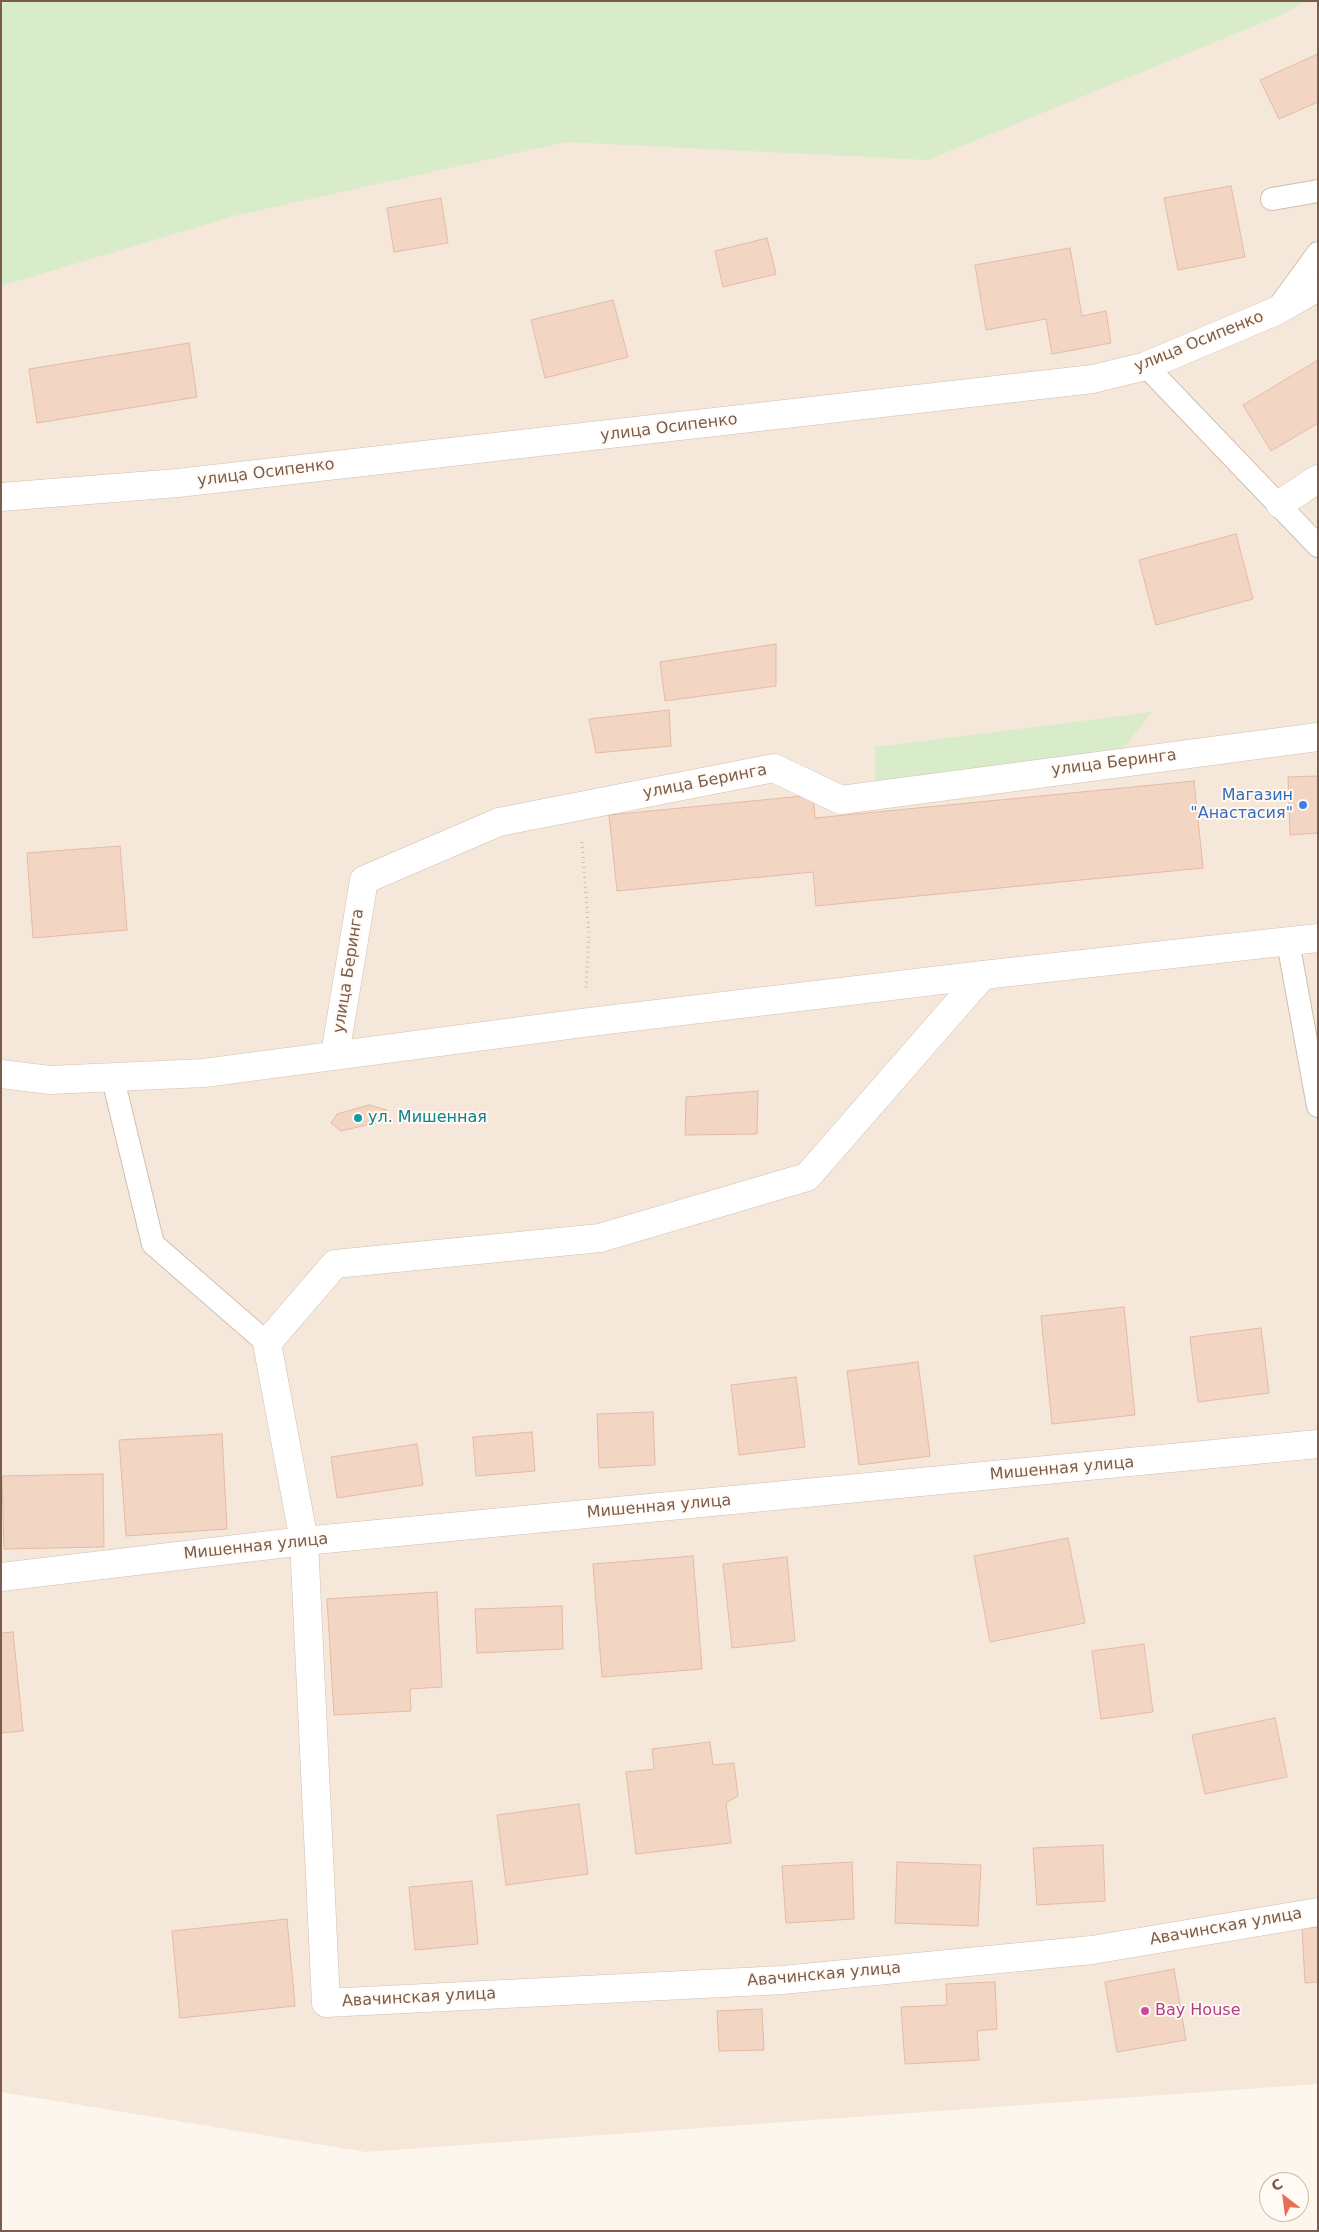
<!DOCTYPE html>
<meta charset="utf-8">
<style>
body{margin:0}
#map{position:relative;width:1319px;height:2232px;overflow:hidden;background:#fdf6ec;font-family:"DejaVu Sans",sans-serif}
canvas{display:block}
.frame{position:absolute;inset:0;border:2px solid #7a5c4d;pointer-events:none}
.north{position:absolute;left:1259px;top:2172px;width:50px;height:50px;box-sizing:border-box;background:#fffaf3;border:1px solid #cabbb1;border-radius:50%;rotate:330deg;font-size:14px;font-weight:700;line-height:20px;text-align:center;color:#7a5c4d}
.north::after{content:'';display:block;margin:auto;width:18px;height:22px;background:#e76f51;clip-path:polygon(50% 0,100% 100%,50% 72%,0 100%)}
</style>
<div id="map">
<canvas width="1319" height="2232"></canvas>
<div class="frame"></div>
<div class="north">С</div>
</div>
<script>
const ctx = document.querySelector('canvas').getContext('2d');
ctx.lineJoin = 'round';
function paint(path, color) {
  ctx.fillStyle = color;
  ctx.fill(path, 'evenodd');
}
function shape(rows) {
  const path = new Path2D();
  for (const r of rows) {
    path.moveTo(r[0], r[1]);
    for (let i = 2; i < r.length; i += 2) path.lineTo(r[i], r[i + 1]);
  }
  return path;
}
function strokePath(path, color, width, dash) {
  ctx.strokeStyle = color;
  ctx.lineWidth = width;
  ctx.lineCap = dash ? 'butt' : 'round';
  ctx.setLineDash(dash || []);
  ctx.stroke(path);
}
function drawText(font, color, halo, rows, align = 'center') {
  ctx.font = font + ' "DejaVu Sans",sans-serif';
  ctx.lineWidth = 4;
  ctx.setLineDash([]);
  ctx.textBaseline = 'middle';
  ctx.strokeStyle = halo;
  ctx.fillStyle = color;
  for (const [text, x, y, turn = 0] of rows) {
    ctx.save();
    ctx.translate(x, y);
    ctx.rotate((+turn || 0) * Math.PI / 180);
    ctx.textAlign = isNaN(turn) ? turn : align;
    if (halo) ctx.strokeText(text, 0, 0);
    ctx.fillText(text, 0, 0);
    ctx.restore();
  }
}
const residential = shape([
 [1308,1,1318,1,1318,2084,366,2152,1,2092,1,139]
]);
const green = shape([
 [1,1,1308,1,1281,15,928,160,566,142,234,216,1,286],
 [1152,712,1111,764,875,795,875,747]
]);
const building = shape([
 [1318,54,1318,102,1279,119,1260,80,1318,54],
 [1231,186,1245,257,1178,270,1164,198,1231,186],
 [441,198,448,243,394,252,387,208,441,198],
 [767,238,776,274,723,287,715,251,767,238],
 [1070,248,1082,316,1106,311,1111,343,1052,354,1046,319,986,330,975,265,1070,248],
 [613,300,628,357,545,378,531,320,613,300],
 [189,343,197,397,37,423,29,369,189,343],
 [1318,360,1318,423,1271,451,1243,405,1318,360],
 [1236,534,1253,599,1156,625,1139,560,1236,534],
 [776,644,776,686,665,701,660,662,776,644],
 [669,710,671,746,596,753,589,719,669,710],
 [1318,776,1318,833,1290,835,1288,777,1318,776],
 [1194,781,1203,868,816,906,813,872,617,891,609,815,813,795,815,818,1194,781],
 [120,846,127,930,33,938,27,853,120,846],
 [758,1091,757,1134,685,1135,686,1097,758,1091],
 [369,1105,387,1110,379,1122,341,1131,331,1123,337,1114,369,1105],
 [1124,1307,1135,1415,1052,1424,1041,1316,1124,1307],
 [1261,1328,1269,1393,1198,1402,1190,1337,1261,1328],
 [918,1362,930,1456,859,1465,847,1371,918,1362],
 [796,1377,805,1447,739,1455,731,1385,796,1377],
 [653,1412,655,1465,599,1468,597,1414,653,1412],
 [532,1432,535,1471,476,1476,473,1437,532,1432],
 [222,1434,227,1529,126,1536,119,1440,222,1434],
 [417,1444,423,1485,337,1498,331,1457,417,1444],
 [103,1474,104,1547,4,1549,2,1476,103,1474],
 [1068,1538,1085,1623,990,1642,974,1556,1068,1538],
 [693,1556,702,1669,602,1677,593,1564,693,1556],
 [787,1557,795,1641,732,1648,723,1564,787,1557],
 [437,1592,442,1687,410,1689,411,1711,334,1715,327,1599,437,1592],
 [562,1606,563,1649,477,1653,475,1609,562,1606],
 [13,1632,23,1731,1,1733,1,1633,13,1632],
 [1144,1644,1153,1712,1101,1719,1092,1651,1144,1644],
 [1275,1718,1287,1777,1205,1794,1192,1735,1275,1718],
 [710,1742,713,1765,734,1763,738,1796,726,1803,731,1843,636,1854,626,1772,654,1769,652,1749,710,1742],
 [579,1804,588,1874,506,1885,497,1815,579,1804],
 [1103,1845,1105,1901,1037,1905,1033,1848,1103,1845],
 [852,1862,854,1919,786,1923,782,1866,852,1862],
 [897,1862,981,1865,978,1926,895,1923,897,1862],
 [472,1881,478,1944,415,1950,409,1887,472,1881],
 [287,1919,295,2006,180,2018,172,1931,287,1919],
 [1318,1927,1318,1982,1305,1983,1302,1928,1318,1927],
 [1174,1969,1186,2040,1117,2052,1105,1982,1174,1969],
 [995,1982,997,2029,977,2031,979,2060,905,2064,901,2007,947,2005,946,1984,995,1982],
 [762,2009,764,2050,719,2051,717,2011,762,2009]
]);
const path = shape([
 [582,842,589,934,586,988]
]);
const service = shape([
 [1272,199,1318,191],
 [1278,308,1318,253],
 [1146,366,1318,546],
 [1288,942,1318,1106],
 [113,1079,153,1244,267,1343]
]);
const minor = shape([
 [1,497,178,483,1093,379,1146,366,1276,311,1318,287],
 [1280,504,1318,479],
 [983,975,807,1177,600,1238,335,1264,267,1343,304,1541,326,2003,783,1980,1092,1950,1318,1912],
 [335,1055,364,880,499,822,774,768,841,800,1318,737],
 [1,1577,304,1541,1318,1444]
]);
const secondary = shape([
 [1,1074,50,1080,204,1073,590,1022,983,975,1318,938]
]);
const markers = [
 [1303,805,5,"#3f7fe0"],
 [358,1118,5,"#0f9aa8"],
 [1145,2011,5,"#d1479c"]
];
const streetNames = [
 ["улица Осипенко",1199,342,-22],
 ["улица Осипенко",669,428,-7],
 ["улица Осипенко",266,473,-7],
 ["улица Беринга",1114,763,-7],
 ["улица Беринга",705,782,-11],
 ["улица Беринга",349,971,-81],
 ["Мишенная улица",1062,1469,-5],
 ["Мишенная улица",659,1507,-5],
 ["Мишенная улица",256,1547,-6],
 ["Авачинская улица",1226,1927,-10],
 ["Авачинская улица",824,1975,-5],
 ["Авачинская улица",419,1998,-3]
];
const shopNames = [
 ["Магазин",1293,796],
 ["\"Анастасия\"",1293,814]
];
const cultureNames = [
 ["ул. Мишенная",368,1118]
];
const hotelNames = [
 ["Bay House",1155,2011]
];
paint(residential, '#f5e8da');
paint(green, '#d8ecc9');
paint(building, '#f3d5c3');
strokePath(building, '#e6bba3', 1);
strokePath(service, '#d1beb0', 24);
strokePath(minor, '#d1beb0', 29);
strokePath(secondary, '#d6c0b0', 29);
strokePath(path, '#d9b8a5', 3, [1, 4]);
strokePath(service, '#fff', 22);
strokePath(minor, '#fff', 28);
strokePath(secondary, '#fff', 28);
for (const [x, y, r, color] of markers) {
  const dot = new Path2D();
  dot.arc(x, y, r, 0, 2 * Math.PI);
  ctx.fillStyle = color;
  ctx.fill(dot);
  strokePath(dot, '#fffaf3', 2);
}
drawText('16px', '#7a5c4d', '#fffaf3', streetNames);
drawText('16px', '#366cbe', '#fffaf3', shopNames, 'right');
drawText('16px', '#0d838f', '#fffaf3', cultureNames, 'left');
drawText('16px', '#b23c85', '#fffaf3', hotelNames, 'left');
</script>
